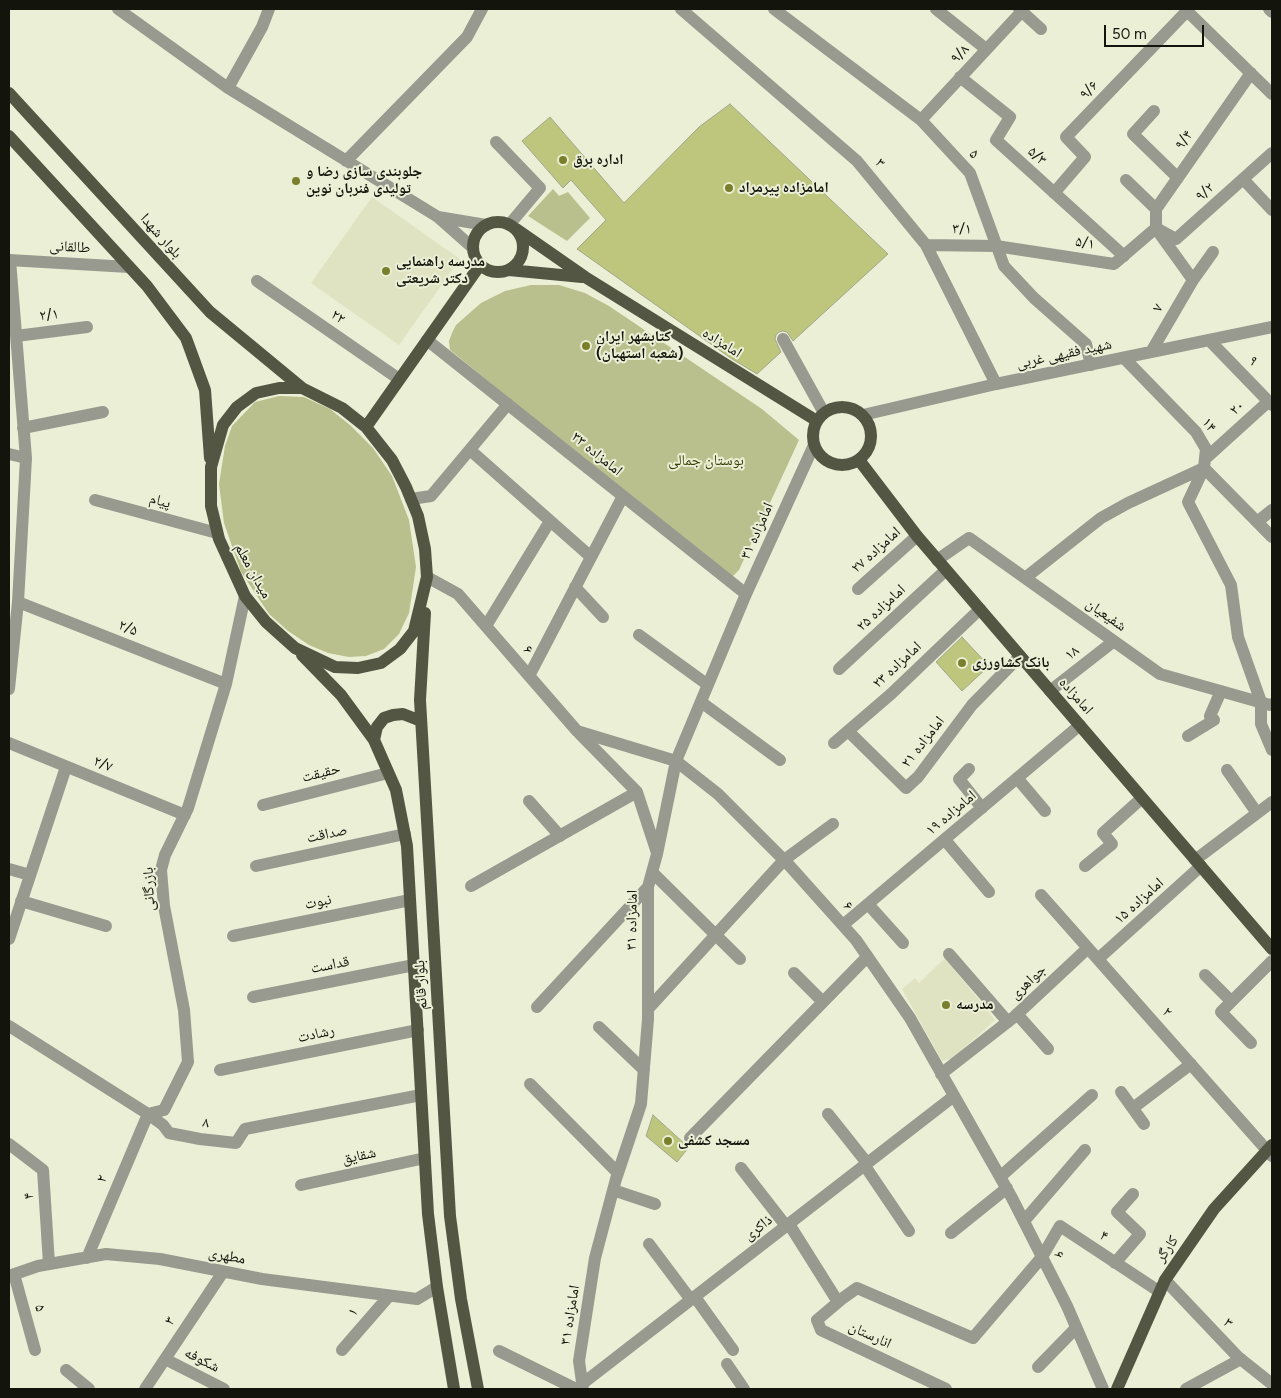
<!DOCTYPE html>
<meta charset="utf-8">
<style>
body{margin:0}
#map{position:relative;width:1281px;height:1398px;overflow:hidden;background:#ebefd5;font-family:Figtree,sans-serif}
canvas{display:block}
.frame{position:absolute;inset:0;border:10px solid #13150c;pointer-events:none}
.scale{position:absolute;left:1104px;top:25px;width:100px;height:22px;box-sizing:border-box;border:2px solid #13150c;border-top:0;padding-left:6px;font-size:15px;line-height:18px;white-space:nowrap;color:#13150c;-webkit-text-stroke:4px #ebefd5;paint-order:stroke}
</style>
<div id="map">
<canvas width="1281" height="1398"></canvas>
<div class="frame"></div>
<div class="scale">50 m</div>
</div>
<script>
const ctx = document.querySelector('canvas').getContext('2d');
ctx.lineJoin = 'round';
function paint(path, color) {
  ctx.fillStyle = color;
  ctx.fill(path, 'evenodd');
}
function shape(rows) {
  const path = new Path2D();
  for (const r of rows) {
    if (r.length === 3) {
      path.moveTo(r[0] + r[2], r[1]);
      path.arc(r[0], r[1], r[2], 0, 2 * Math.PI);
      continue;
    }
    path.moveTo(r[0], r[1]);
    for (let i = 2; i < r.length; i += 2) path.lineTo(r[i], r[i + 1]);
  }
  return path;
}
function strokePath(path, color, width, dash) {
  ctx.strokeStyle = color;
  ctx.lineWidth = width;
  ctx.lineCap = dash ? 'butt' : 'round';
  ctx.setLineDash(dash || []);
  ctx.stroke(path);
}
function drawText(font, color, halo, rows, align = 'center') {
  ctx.font = font + ' Figtree,"Noto Naskh Arabic",sans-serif';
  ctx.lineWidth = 4;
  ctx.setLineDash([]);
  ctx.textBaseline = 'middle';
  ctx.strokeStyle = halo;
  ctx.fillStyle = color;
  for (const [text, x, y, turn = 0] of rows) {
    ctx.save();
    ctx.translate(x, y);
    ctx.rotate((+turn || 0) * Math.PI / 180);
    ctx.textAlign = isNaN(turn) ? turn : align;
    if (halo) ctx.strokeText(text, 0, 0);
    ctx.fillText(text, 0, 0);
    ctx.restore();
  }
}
const built = shape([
 [372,197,460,259,399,345,311,283],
 [945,958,995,1020,953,1058,942,1061,902,989,915,978,919,983]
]);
const green = shape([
 [553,189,559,196,568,192,590,218,567,241,528,216],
 [531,285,559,285,585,293,609,306,762,409,799,440,739,570,730,579,450,350,449,341,452,333,456,325,481,303,505,291],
 [279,396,304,397,330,409,350,425,373,448,392,476,409,520,416,567,409,613,399,634,384,649,366,656,349,657,328,653,309,645,288,631,269,614,241,572,224,523,219,484,225,446,232,426,255,402]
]);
const building = shape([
 [730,104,888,254,793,341,787,332,783,331,779,332,776,335,775,339,781,352,757,374,732,359,577,249,606,220,571,180,563,188,522,141,550,117,624,203,699,127,730,104],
 [962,637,989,666,962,691,936,662,962,637],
 [653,1115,685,1144,689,1147,677,1162,646,1136,653,1115]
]);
const minor = shape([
 [118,9,228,88,438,217,473,248],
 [681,9,857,161,926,245,996,384],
 [774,9,921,120,970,173,1004,266,1034,298,1086,344,1091,365],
 [936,9,986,49],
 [1019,9,1041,29],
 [1185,9,1272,94],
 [1269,9,1272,12],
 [960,77,1010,117,996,140,1124,256],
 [228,88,262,27,269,9],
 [1154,111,1133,134,1178,178],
 [921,120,1024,9],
 [496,142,540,188,509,225],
 [346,161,467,37,482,9],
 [1243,179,1272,210],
 [1126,180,1156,209],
 [1054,193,1085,157,1066,137,1187,11],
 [438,217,486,225],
 [1156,228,1156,209,1251,73],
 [1156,228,1176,239,1272,153],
 [926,245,996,246,1114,264,1156,228],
 [9,260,129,267],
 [1193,280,1213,252],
 [257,281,399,379],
 [16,336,87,327],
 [783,339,824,413],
 [427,340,746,594],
 [1209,340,1272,405],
 [1151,352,1193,280,1157,230],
 [1124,358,1196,432,1206,449,1204,468,1272,537],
 [863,415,996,384,1272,327],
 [23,428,103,412],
 [470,450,591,557],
 [9,454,26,458],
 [1205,459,1269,401],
 [1204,468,1188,502,1231,585,1238,637,1261,702,1261,724,1272,750],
 [411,499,431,496,508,404],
 [95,500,217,533],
 [1257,522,1272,510],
 [937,560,969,538,1160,674,1270,705,1272,704],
 [427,577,458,594,577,731,676,761,718,794,788,864,856,940,910,1018,1012,1198,1067,1306,1103,1389],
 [1025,578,1101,518,1128,503,1204,468],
 [575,587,603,617],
 [858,589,917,536],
 [18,602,226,684],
 [486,626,550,521],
 [639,635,708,685],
 [839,669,946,570],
 [529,676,623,496],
 [9,689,18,602,26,458,10,260],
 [1050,691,1114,641],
 [701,702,780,760],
 [848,731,906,788,918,777,972,705,1020,656],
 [579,733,637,792,657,853],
 [1188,736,1214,720,1210,716,1221,691],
 [9,743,185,815],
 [834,743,891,694,980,609],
 [969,769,959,779,982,808],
 [1227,770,1257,813],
 [1017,778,1045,811],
 [529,801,560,836],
 [263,805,388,773],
 [945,840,989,892],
 [1195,860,1272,802],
 [256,866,405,834],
 [1085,866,1112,844,1103,833,1142,798],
 [9,869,30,875],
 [652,872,740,959],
 [471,886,637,792],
 [1041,895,1272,1156],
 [21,901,106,926],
 [868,904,903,943],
 [843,925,1080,725],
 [233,936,410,900],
 [9,939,66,767],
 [949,954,1008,1022],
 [1098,959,1201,866],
 [794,973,823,1002],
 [1205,975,1231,1001],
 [253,997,414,965],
 [537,1007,648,887],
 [648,1009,784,860,833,824],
 [1017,1014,1048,1049],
 [9,1026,148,1114,163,1125,169,1133,200,1139,236,1143,245,1129,421,1095],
 [599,1027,644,1070],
 [1251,1043,1221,1012,1272,961],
 [220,1070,418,1030],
 [941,1074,1014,1017,1088,948],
 [530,1084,618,1173],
 [1121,1092,1144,1124],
 [1133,1108,1191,1064],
 [148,1114,164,1110,188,1062,184,1010,164,906,161,870,165,855,188,808,226,684,245,596],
 [828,1114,867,1163],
 [690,1138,867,957],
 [9,1144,43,1170,49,1264],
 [865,1166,909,1231],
 [741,1168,786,1226],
 [1000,1177,1092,1095],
 [301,1185,425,1158],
 [613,1190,655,1204],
 [1024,1221,1085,1150],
 [789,1224,838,1302],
 [951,1233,1007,1188],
 [649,1244,691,1300],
 [87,1258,148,1114],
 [1115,1263,1140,1234,1117,1212,1133,1194],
 [14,1274,35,1350],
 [9,1276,38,1266,106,1254,160,1259,262,1279,417,1299,437,1287],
 [1165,1280,1238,1357,1272,1384],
 [695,1297,733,1350],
 [342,1350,389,1296],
 [499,1351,576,1389],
 [165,1359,224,1389],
 [727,1364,744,1389],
 [1038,1367,1076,1328],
 [66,1370,89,1389],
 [582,1384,954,1096],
 [145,1389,223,1272],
 [583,1389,579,1361,595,1258,616,1179,641,1104,648,1019,648,887,657,854,676,761,746,594,814,445],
 [946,1389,821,1330,817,1320,843,1298,857,1288,973,1338,1042,1257,1060,1226,1160,1292],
 [1186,1389,1241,1359]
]);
const major = shape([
 [9,93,210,312,302,388,342,408,366,427,392,460,406,487,418,516,425,549,427,577,414,631,400,649,381,663,358,668,335,667,295,648,266,622,245,596,219,539,211,506,211,467,223,425,237,407,256,393,279,388,302,388],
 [9,136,147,286,186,338,205,390,210,458],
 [498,247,25],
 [516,229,585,277,817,421],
 [509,270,582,277],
 [842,436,29],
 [366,427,480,265],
 [859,460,917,536,1272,949],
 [425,613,420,700,450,1216,461,1299,478,1389],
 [302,655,341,695,374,740,396,790,407,846,428,1214,437,1287,454,1389],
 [374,740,377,727,384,718,393,715,403,714,421,721],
 [1117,1389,1165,1280,1214,1209,1272,1145]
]);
const markers = [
 [563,160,5,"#797f2a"],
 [296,181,5,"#797f2a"],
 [729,188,5,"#797f2a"],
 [386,271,5,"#797f2a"],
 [586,346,5,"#797f2a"],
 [962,663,5,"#797f2a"],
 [946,1005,5,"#797f2a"],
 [668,1141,5,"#797f2a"]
];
const streetNames = [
 ["۹/۸",960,54,-47],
 ["۹/۶",1089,90,-46],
 ["۹/۴",1184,140,-55],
 ["۵",974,154,47],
 ["۵/۳",1037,156,42],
 ["۳",880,163,50],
 ["۹/۲",1205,192,-42],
 ["۳/۱",962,229,1],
 ["بلوار شهدا",161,236,48],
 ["۵/۱",1085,243,9],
 ["طالقانی",70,247,3],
 ["۷",1158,308,-60],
 ["۲/۱",49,315,-7],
 ["۲۲",338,317,35],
 ["امامزاده",722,343,32],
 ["شهید فقیهی غربی",1064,354,-12],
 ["۹",1253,361,46],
 ["۲۰",1237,408,-43],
 ["۱۴",1209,425,54],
 ["امامزاده ۳۳",597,454,39],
 ["پیام",160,501,15],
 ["امامزاده ۳۱",757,531,-66],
 ["امامزاده ۲۷",876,550,-42],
 ["میدان معلم",253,571,61],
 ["امامزاده ۲۵",881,608,-43],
 ["شفیعیان",1106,615,35],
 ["۲/۵",128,628,22],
 ["۶",528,650,49],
 ["۱۸",1072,653,-38],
 ["امامزاده ۲۳",897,665,-43],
 ["امامزاده",1076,696,49],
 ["امامزاده ۲۱",923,742,-52],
 ["۲/۷",103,764,22],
 ["حقیقت",321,773,-14],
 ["امامزاده ۱۹",951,813,-40],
 ["صداقت",327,834,-12],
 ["بازرگانی",149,889,-92],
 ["امامزاده ۱۵",1139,901,-42],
 ["نبوت",318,902,-12],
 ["۶",848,906,48],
 ["امامزاده ۳۱",632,920,-89],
 ["قداست",330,965,-11],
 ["جواهری",1028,982,-43],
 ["بلوار قائم",421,985,-93],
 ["۲",1167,1012,48],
 ["رشادت",316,1034,-12],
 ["۸",206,1123,8],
 ["شقایق",359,1156,-12],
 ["۲",102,1179,-67],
 ["۴",29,1196,-94],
 ["ذاکری",758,1228,-38],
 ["۴",1104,1236,33],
 ["کارگر",1167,1249,-55],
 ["۶",1059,1255,63],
 ["مطهری",227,1256,11],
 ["۵",40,1308,74],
 ["۱",353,1312,-50],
 ["امامزاده ۳۱",570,1315,-81],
 ["۳",170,1321,-56],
 ["۳",1228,1323,46],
 ["انارستان",870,1335,25],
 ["شکوفه",202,1360,27]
];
const poiNames = [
 ["اداره برق",573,160],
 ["جلوبندی سازی رضا و",306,172],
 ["تولیدی فنربان نوین",306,189],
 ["امامزاده پیرمراد",739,188],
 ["مدرسه راهنمایی",396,262],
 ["دکتر شریعتی",396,279],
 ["کتابشهر ایران",596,337],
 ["(شعبه استهبان)",596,354],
 ["بانک کشاورزی",972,663],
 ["مدرسه",956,1005],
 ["مسجد کشفی",678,1141]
];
const parkNames = [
 ["بوستان جمالی",706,461]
];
paint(built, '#dfe3c2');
paint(green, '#bac08d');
paint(building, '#bec57c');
strokePath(building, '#a2a68e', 1);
strokePath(minor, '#98998f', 12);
strokePath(major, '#545644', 12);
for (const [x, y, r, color] of markers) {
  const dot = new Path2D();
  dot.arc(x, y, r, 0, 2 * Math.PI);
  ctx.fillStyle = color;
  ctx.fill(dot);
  strokePath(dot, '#ebefd5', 2);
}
drawText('15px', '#13150c', '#ebefd5', streetNames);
drawText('bold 15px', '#13150c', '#ebefd5', poiNames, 'left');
drawText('15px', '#3a3d03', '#ebefd5', parkNames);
</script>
